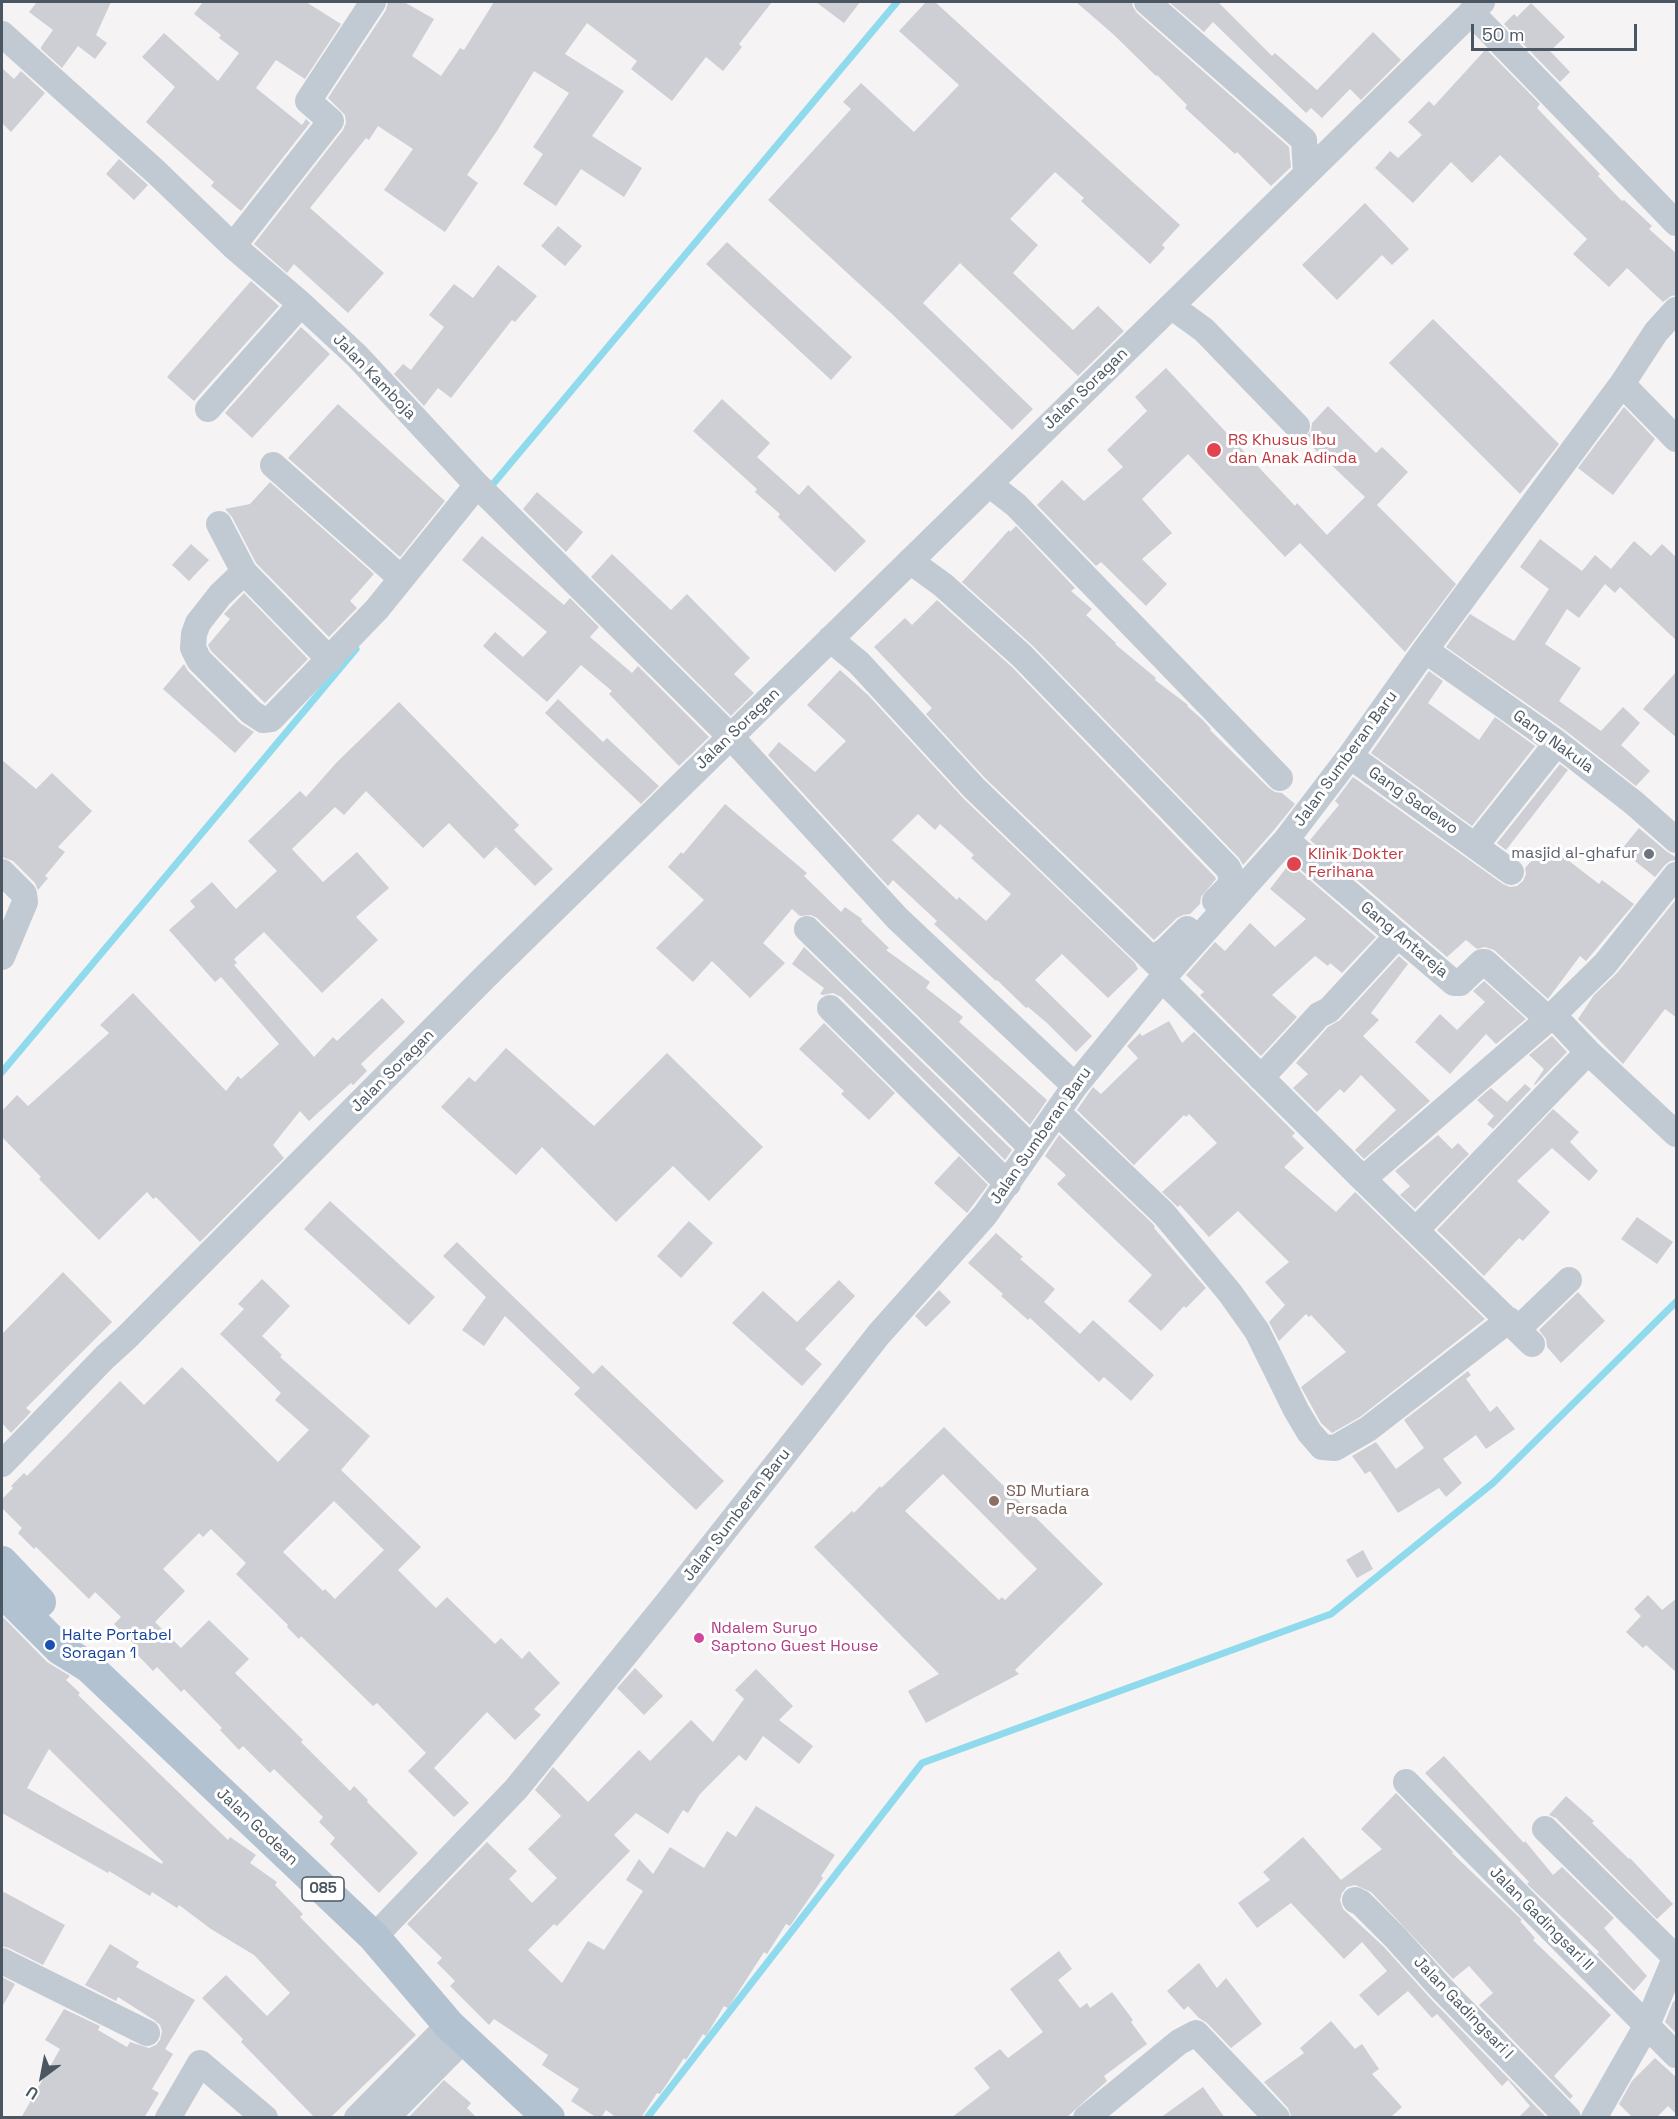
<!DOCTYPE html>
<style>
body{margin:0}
#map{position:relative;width:1678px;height:2119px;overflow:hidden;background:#f5f3f3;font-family:"Space Grotesk",sans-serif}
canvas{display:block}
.frame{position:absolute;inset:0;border:3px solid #4a5661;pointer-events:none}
.north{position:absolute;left:12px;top:2047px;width:60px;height:60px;-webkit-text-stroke:4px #fff;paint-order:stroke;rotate:212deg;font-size:16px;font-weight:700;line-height:24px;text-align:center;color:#4a5661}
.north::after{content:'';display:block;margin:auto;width:21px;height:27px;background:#4a5661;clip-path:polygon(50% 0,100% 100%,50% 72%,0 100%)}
.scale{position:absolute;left:1471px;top:24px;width:166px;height:27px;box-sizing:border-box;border:3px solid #4a5661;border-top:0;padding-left:8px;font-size:18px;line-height:21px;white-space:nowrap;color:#4a5661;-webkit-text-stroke:4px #fff;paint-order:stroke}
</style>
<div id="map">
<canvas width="1678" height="2119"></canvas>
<div class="frame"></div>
<div class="north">U</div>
<div class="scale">50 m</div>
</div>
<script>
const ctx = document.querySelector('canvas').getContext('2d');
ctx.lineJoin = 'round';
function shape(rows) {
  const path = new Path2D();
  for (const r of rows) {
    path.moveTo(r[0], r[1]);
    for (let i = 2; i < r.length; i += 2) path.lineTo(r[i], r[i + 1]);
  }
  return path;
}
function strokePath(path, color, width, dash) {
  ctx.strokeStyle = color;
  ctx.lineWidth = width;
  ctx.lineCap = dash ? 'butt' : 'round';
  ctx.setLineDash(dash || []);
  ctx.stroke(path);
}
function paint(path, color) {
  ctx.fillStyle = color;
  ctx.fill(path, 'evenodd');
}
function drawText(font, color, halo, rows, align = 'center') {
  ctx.font = font + ' "Space Grotesk",sans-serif';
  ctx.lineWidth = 6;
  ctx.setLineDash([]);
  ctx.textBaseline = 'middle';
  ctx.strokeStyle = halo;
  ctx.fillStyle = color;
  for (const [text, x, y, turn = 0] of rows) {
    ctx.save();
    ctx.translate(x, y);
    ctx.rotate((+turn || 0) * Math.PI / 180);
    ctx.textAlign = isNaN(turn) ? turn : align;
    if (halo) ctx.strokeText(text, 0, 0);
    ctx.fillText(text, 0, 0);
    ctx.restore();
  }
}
const stream = shape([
 [488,490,897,2],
 [2,1072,356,649],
 [647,2118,922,1763,1331,1614,1493,1483,1676,1302]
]);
const building = shape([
 [37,2,111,2,96,35,107,43,95,59,78,46,62,68,41,49,41,47,53,30,29,12],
 [203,2,306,2,341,24,305,79,276,60,256,88,302,125,306,119,310,123,241,211,211,186,214,182,146,122,175,87,142,57,164,33,218,81,239,53,219,38,221,35,194,14],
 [388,2,404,2,434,19,412,56,441,76,460,48,464,50,494,2,772,2,739,44,742,47,723,71,706,57,672,101,631,69,637,61,587,23,565,54,624,91,592,136,642,168,624,197,581,169,556,206,523,184,543,154,533,147,569,93,534,71,497,131,467,175,478,183,445,232,384,190,413,149,378,126,369,140,366,138,310,208,384,273,348,313,294,264,287,273,254,244,343,130,346,123,345,115,328,98,386,10],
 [816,2,860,2,844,23],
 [926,2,935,2,1180,225,1162,245,1165,248,1150,264,1081,201,1084,198,1055,172,1010,219,1038,245,1013,273,1073,330,1098,306,1124,331,1078,376,960,263,923,303,1033,409,1012,430,893,315,768,200,851,109,843,102,861,83,914,132,959,85,899,31],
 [1076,2,1132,2,1133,7,1137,13,1289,147,1291,167,1271,186,1237,152,1235,154,1185,108,1187,105,1157,75,1156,76,1113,34],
 [1169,2,1218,2,1272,56,1275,53,1317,90,1373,32,1401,60,1361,100,1350,89,1322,118,1311,108,1306,113,1213,22,1204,32],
 [1531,3,1565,37,1550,51,1570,72,1560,82,1504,24,1514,14,1517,17],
 [1486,49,1540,104,1537,108,1600,174,1598,176,1622,201,1624,200,1652,226,1649,229,1677,254,1677,295,1671,296,1663,302,1627,268,1609,287,1573,254,1587,239,1500,155,1472,183,1451,162,1413,203,1375,168,1390,151,1398,158,1422,135,1408,122,1429,101,1434,106],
 [2,68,14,79,21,71,45,93,11,132,2,123],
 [119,159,148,185,134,200,106,174],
 [1365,203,1409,249,1392,265,1382,255,1337,300,1302,265],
 [558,226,582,246,565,266,541,246],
 [727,242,852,357,831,380,706,264],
 [498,265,537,296,515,322,512,320,451,398,438,388,424,406,394,374,403,364,411,370,444,327,429,315,454,284,473,298],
 [251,281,279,306,194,401,167,377],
 [1433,319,1559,444,1520,494,1389,363],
 [301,327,330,354,252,438,225,413],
 [1166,368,1295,506,1297,503,1327,535,1365,497,1304,439,1311,431,1312,423,1328,406,1376,453,1382,447,1408,472,1377,505,1456,584,1405,652,1300,543,1285,557,1188,454,1142,499,1172,533,1142,559,1167,584,1146,606,1101,562,1096,566,1037,505,1062,480,1084,501,1123,467,1107,450,1147,411,1135,397],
 [722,399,770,443,757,457,799,495,808,485,866,541,835,572,778,517,780,514,755,492,757,489,693,431],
 [338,404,445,501,400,557,288,458],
 [1624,407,1655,439,1613,495,1578,468],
 [270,482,374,574,350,601,357,608,329,637,256,563,232,517,225,509,250,504],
 [537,492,583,532,566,552,523,509],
 [1016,526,1075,588,1071,591,1092,609,1086,615,1116,643,1115,644,1156,678,1155,680,1188,705,1187,706,1203,720,1211,729,1210,730,1269,788,1275,792,1282,793,1295,804,1274,830,1243,865,1239,858,1033,646,962,582,1009,530,1010,532],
 [482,536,564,605,570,598,599,627,590,637,632,673,638,666,709,737,679,766,609,694,612,691,581,665,547,702,483,646,495,632,523,657,547,632,462,560],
 [1540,539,1582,571,1595,555,1611,569,1634,541,1651,556,1662,544,1677,558,1677,641,1620,587,1615,593,1605,584,1579,618,1567,609,1545,644,1581,668,1559,701,1601,731,1623,707,1640,723,1621,745,1650,771,1636,786,1566,731,1446,647,1470,614,1514,641,1549,589,1520,567],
 [191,544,209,560,189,581,172,565],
 [612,554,671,610,687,594,750,658,734,674,754,693,731,716,591,577],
 [244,593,308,659,265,703,211,651,208,645,230,619,224,614],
 [937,600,1012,667,1215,877,1216,879,1201,897,1200,904,1190,914,1183,915,1177,918,1154,940,985,778,926,714,932,708,874,647,905,618,912,625],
 [184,664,188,671,240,723,254,732,235,753,163,689],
 [840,670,868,695,964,799,1135,963,1138,969,1108,998,1062,954,1035,980,1092,1036,1076,1052,1047,1023,1028,1007,1026,1008,997,980,996,981,934,924,937,921,893,880,888,886,768,755,779,742,815,772,846,741,807,705],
 [918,814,935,830,940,824,974,855,971,858,1011,894,986,921,959,897,957,900,892,840],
 [1429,671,1443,681,1428,703,1479,740,1495,717,1535,746,1472,826,1371,753],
 [1677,671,1677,738,1643,709],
 [558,699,603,742,607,738,659,786,641,804,545,713],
 [399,702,519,825,514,830,553,869,535,886,496,847,484,859,449,823,423,848,366,791,344,815,335,807,292,849,323,882,357,852,389,888,356,917,378,940,322,993,264,932,234,959,237,963,234,965,314,1057,333,1037,337,1041,382,998,405,1022,361,1064,367,1071,353,1085,351,1083,309,1121,300,1111,273,1145,284,1158,200,1242,156,1197,153,1199,147,1192,99,1240,39,1179,41,1177,2,1137,2,1111,17,1095,28,1106,109,1033,100,1025,133,993,226,1091,238,1076,241,1079,279,1044,221,977,215,982,169,930,195,907,190,901,212,882,236,909,277,871,248,841,300,791,306,797,337,762],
 [2,760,36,789,52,773,92,811,58,847,65,852,45,876,48,878,38,890,35,883,13,861,2,857],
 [1560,764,1568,770,1506,850,1497,843],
 [1353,777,1503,884,1510,887,1517,886,1523,881,1526,874,1525,868,1547,844,1599,884,1602,880,1634,904,1586,961,1580,956,1548,999,1494,950,1485,947,1477,949,1466,940,1447,957,1310,840,1339,805,1335,801],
 [725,804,807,873,804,876,841,912,845,907,862,919,861,921,889,948,886,950,930,982,926,988,963,1017,959,1022,1047,1100,1030,1125,817,918,811,915,800,916,792,909,763,943,785,963,750,998,712,961,693,982,656,948,704,900,668,867,681,852,683,854],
 [1639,828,1666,851,1677,858,1677,860,1670,861,1665,865,1655,877,1621,850],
 [1290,863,1376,937,1342,973,1330,963,1328,966,1315,956,1272,995,1297,1017,1261,1056,1200,995,1204,992,1186,975,1215,942,1225,951,1250,923,1275,947,1306,919,1270,889],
 [1677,898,1677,1018,1665,1009,1623,1064,1578,1019,1594,995,1617,973],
 [804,947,1012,1150,1005,1160,841,997,833,993,823,995,820,994,824,988,792,964],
 [1399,956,1408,964,1371,1013,1379,1020,1363,1036,1430,1101,1364,1159,1355,1150,1396,1110,1361,1075,1344,1093,1340,1089,1317,1112,1293,1088,1308,1074,1296,1063,1328,1027,1340,1020],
 [1484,981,1526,1019,1496,1044,1486,1034,1450,1074,1415,1042,1440,1014,1457,1030,1485,1002,1473,991],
 [1169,1021,1182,1043,1194,1032,1295,1133,1292,1136,1304,1148,1284,1167,1336,1212,1355,1192,1485,1319,1360,1417,1332,1433,1321,1423,1301,1387,1346,1352,1311,1315,1309,1317,1306,1314,1279,1341,1269,1322,1285,1305,1265,1282,1289,1262,1238,1211,1209,1237,1180,1205,1178,1207,1162,1192,1217,1143,1189,1114,1186,1117,1184,1115,1134,1165,1077,1110,1093,1087,1101,1094,1138,1058,1127,1046,1140,1033,1142,1036],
 [824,1023,895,1093,869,1120,841,1094,844,1091,799,1049],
 [1552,1036,1567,1052,1535,1085,1534,1084,1544,1069,1529,1055],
 [506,1048,594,1126,667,1053,763,1147,709,1201,673,1166,616,1222,542,1147,516,1175,441,1107,469,1077,475,1082],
 [1525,1084,1531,1089,1493,1129,1487,1124,1494,1116,1477,1100,1491,1088,1507,1102],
 [1553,1109,1579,1132,1570,1142,1598,1171,1589,1181,1552,1148,1517,1181,1550,1212,1523,1241,1519,1238,1484,1276,1437,1230],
 [1059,1135,1153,1224,1155,1227,1154,1228,1206,1288,1186,1308,1184,1306,1161,1331,1128,1301,1152,1275,1057,1184,1066,1175,1045,1156],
 [1438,1135,1452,1149,1458,1143,1469,1154,1415,1209,1400,1195,1410,1186,1395,1171],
 [959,1156,988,1185,967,1213,934,1183],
 [330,1201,435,1297,409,1325,304,1229],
 [1637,1217,1673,1242,1657,1264,1621,1239],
 [689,1221,713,1243,681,1278,657,1256],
 [996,1233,1023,1257,1020,1259,1055,1289,1044,1302,1080,1334,1093,1320,1154,1375,1131,1401,1104,1377,1099,1382,1030,1318,1028,1320,1001,1296,1003,1294,968,1263],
 [457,1242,593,1374,602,1365,724,1481,696,1510,574,1394,580,1388,505,1316,484,1346,462,1330,486,1297,443,1256],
 [63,1272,112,1322,26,1408,31,1412,11,1433,2,1423,2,1334],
 [262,1279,290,1306,262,1336,282,1355,280,1357,370,1436,341,1470,421,1547,398,1570,436,1608,447,1597,495,1644,501,1638,522,1659,529,1651,560,1683,534,1709,541,1715,515,1740,487,1712,434,1768,469,1803,454,1817,408,1771,426,1753,377,1703,373,1706,301,1636,299,1639,287,1627,288,1625,236,1574,246,1563,211,1529,203,1537,199,1533,163,1569,185,1591,155,1622,181,1648,209,1620,249,1659,235,1673,303,1740,301,1742,350,1791,354,1786,368,1800,367,1802,418,1853,379,1893,330,1844,335,1838,319,1822,323,1817,274,1769,270,1773,243,1746,239,1750,220,1730,222,1728,184,1689,181,1692,157,1667,153,1671,131,1648,135,1645,114,1624,121,1617,95,1592,89,1599,36,1547,34,1549,18,1533,22,1528,2,1508,2,1499,13,1488,11,1486,24,1473,27,1476,120,1381,144,1405,182,1367,278,1462,309,1430,275,1400,281,1393,220,1334,244,1309,238,1304],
 [334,1501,384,1550,335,1599,325,1589,323,1591,283,1552],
 [839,1280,855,1296,805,1349,822,1364,802,1386,732,1323,763,1291,797,1322],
 [939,1290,951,1302,926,1327,915,1316],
 [1578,1292,1605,1321,1561,1363,1547,1347,1546,1339,1539,1330],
 [1468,1371,1471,1375,1466,1379,1490,1412,1497,1406,1515,1429,1486,1449,1476,1435,1443,1459,1462,1483,1446,1497,1439,1488,1398,1513,1370,1471,1365,1474,1352,1456,1376,1442,1396,1469,1424,1448,1404,1420],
 [944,1427,1103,1584,1015,1670,1019,1674,926,1723,908,1691,939,1674,814,1547,852,1511,854,1513,880,1486,881,1488],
 [943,1474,1037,1569,1005,1600,1002,1597,999,1600,905,1511],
 [1363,1550,1373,1569,1357,1578,1346,1560],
 [1648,1595,1662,1610,1677,1598,1677,1673,1646,1645,1643,1648,1626,1632,1641,1616,1634,1609],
 [2,1616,47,1662,70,1676,66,1680,80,1693,78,1695,228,1840,230,1837,256,1855,250,1863,277,1882,275,1885,303,1914,300,1917,416,2035,330,2118,315,2118,241,2042,243,2039,202,1998,226,1975,267,2016,290,1993,254,1955,211,1929,179,1905,177,1908,152,1892,150,1896,109,1871,108,1873,2,1813],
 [49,1749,163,1862,162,1864,27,1788],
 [635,1668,663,1696,644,1715,617,1688],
 [756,1669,793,1706,779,1720,813,1746,799,1764,763,1736,746,1761,739,1755,700,1794,688,1813,683,1810,668,1834,636,1813,614,1835,630,1851,557,1926,554,1924,528,1950,562,1983,588,1941,604,1950,643,1891,626,1880,639,1859,653,1874,670,1847,704,1868,727,1831,736,1837,756,1806,835,1855,821,1876,823,1878,790,1926,786,1924,767,1954,764,1952,728,2008,724,2006,706,2036,703,2034,686,2060,684,2058,660,2094,657,2093,641,2118,617,2118,606,2110,601,2118,597,2118,571,2101,579,2089,542,2065,548,2055,494,2019,489,2025,450,1986,455,1981,437,1963,442,1958,407,1924,487,1842,517,1871,509,1879,532,1903,557,1878,528,1849,561,1816,535,1790,553,1767,588,1802,639,1750,650,1761,691,1720,713,1742,744,1699,735,1690],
 [1444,1756,1524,1843,1525,1841,1553,1875,1562,1867,1614,1918,1604,1928,1647,1976,1634,1991,1597,1954,1599,1952,1527,1884,1529,1882,1425,1773],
 [1396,1793,1453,1852,1452,1853,1522,1920,1520,1921,1535,1938,1533,1940,1611,2015,1554,2076,1573,2096,1570,2099,1479,2005,1493,1993,1469,1966,1453,1979,1371,1892,1355,1885,1347,1887,1342,1893,1340,1900,1343,1909,1384,1947,1430,1998,1547,2118,1518,2118,1530,2106,1508,2080,1502,2086,1437,2014,1432,2018,1408,1991,1378,2016,1359,1995,1387,1971,1362,1942,1344,1959,1291,1903,1257,1928,1238,1903,1270,1880,1263,1872,1303,1837,1341,1880,1382,1849,1361,1829],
 [1566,1796,1594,1821,1592,1823,1629,1859,1630,1858,1673,1904,1657,1919,1556,1818,1549,1815],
 [2,1891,65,1925,43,1965,9,1948,2,1946],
 [110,1944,139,1962,136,1967,195,2000,165,2049,173,2054,152,2089,159,2093,144,2118,21,2118,60,2049,45,2040,64,2009,100,2026,98,2030,127,2047,130,2042,149,2048,156,2045,160,2040,162,2031,160,2025,154,2020,118,1997,116,2001,85,1985],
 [1059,1951,1072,1969,1058,1980,1080,2008,1087,2003,1090,2008,1112,1992,1133,2020,1131,2022,1147,2044,1104,2076,1107,2081,1066,2118,951,2118,990,2088,974,2068,1000,2049,1008,2058,1043,2032,1010,1989],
 [1199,1963,1217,1988,1226,1978,1262,2024,1231,2048,1207,2023,1199,2018,1188,2006,1184,2010,1167,1991],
 [2,1977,15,1984,2,2007],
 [1677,1999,1677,2034,1665,2022,1673,2002],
 [1331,2021,1355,2049,1362,2044,1379,2069,1372,2074,1402,2107,1390,2118,1292,2118,1288,2108,1264,2082,1304,2053,1300,2048],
 [1655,2058,1677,2078,1677,2115,1668,2106,1656,2118,1633,2118,1619,2104,1632,2081],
 [444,2080,471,2103,467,2108,477,2118,408,2118],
 [1203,2087,1225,2118,1160,2118]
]);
const minor = shape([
 [1147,2,1304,140,1306,173],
 [1471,12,1676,223],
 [2,34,156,172,233,246,301,304,357,356,477,485,730,736,897,918,1075,1086],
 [233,246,331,121,308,101,373,2],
 [1171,306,1204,330,1297,426],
 [1622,384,1676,439],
 [208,409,301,304],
 [273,465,401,578],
 [989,484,1016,505,1280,778],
 [219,524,244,572,330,660],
 [910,561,943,585,1022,656,1228,868,1232,877,1229,887,1215,901],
 [244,572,220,595,198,623,194,634,193,648,199,660,251,712,263,720,271,719,377,609,477,485],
 [830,639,859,663,974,788,1160,967],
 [1425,650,1557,743,1634,803,1676,840],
 [1350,756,1511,872],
 [1286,840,1454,983,1460,983,1482,962,1485,962,1548,1019],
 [1476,845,1557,743],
 [2,872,24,894,25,902,2,957],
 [807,929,1032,1148],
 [1149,956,1158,955,1166,950,1187,929],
 [1162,979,1363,1179,1553,1015,1605,964,1676,875],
 [830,1008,1008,1184],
 [1553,1015,1588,1052,1676,1134],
 [1261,1078,1319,1015,1329,1010,1398,935],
 [1057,1112,1164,1214,1230,1293,1257,1331,1296,1410,1309,1432,1322,1447,1335,1448,1368,1429,1509,1320],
 [1363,1179,1532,1344],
 [1416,1230,1588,1052],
 [1518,1329,1569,1280],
 [2,1464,105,1357,126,1338,486,976,1482,2],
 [1406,1782,1676,2055],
 [1545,1829,1676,1958],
 [1355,1900,1361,1903,1395,1937,1441,1988,1568,2118],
 [374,1937,516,1789,668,1602,879,1334,985,1215,1075,1086,1162,979,1286,840,1350,756,1425,650,1622,384,1656,332,1676,310],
 [2,1961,147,2033],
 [168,2118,200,2063,265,2118],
 [357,2118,449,2025],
 [386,2118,464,2039],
 [1086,2118,1179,2042,1196,2033,1277,2118],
 [1594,2118,1647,2025,1676,1956]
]);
const major = shape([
 [2,1562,40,1602],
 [2,1591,60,1649,89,1667,374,1937,449,2025,549,2118]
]);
const markers = [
 [1214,450,8,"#e0444e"],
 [1649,854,6,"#6b7280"],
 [1294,864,8,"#e0444e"],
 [994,1501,6,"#8d6e63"],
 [699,1638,6,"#d1479c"],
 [50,1645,6,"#1a4fb4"]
];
const shields = [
 [323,1889,42]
];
const shieldNames = [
 ["085",323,1889]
];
const streetNames = [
 ["Jalan Kamboja",374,377,46],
 ["Jalan Soragan",1086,389,-44],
 ["Jalan Soragan",738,729,-44],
 ["Gang Nakula",1553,742,36],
 ["Jalan Sumberan Baru",1346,759,-54],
 ["Gang Sadewo",1413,801,35],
 ["Gang Antareja",1404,940,40],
 ["Jalan Soragan",393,1071,-45],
 ["Jalan Sumberan Baru",1041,1136,-55],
 ["Jalan Sumberan Baru",737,1515,-52],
 ["Jalan Godean",257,1827,43],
 ["Jalan Gadingsari II",1541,1919,45],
 ["Jalan Gadingsari I",1463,2008,46]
];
const healthNames = [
 ["RS Khusus Ibu",1228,441],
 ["dan Anak Adinda",1228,459],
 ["Klinik Dokter",1308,855],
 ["Ferihana",1308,873]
];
const worshipNames = [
 ["masjid al-ghafur",1637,854]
];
const educationNames = [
 ["SD Mutiara",1006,1492],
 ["Persada",1006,1510]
];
const hotelNames = [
 ["Ndalem Suryo",711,1629],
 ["Saptono Guest House",711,1647]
];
const transitNames = [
 ["Halte Portabel",62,1636],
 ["Soragan 1",62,1654]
];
strokePath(stream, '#90daee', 7);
paint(building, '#cdcfd5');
strokePath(minor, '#c1cad2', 26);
strokePath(major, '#b3c2d1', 32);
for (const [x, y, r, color] of markers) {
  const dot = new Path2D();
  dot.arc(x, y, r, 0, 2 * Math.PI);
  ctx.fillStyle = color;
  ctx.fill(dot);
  strokePath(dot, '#fff', 2);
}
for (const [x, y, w] of shields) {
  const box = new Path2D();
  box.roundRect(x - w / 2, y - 12, w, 24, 4.5);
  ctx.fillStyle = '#fff';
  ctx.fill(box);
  strokePath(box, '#4a5661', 1.5);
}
drawText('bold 15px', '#4a5661', null, shieldNames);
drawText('16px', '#4a5661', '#fff', streetNames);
drawText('16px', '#be3a42', '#fff', healthNames, 'left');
drawText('16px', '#5b616d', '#fff', worshipNames, 'right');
drawText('16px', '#785e54', '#fff', educationNames, 'left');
drawText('16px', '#b23c85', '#fff', hotelNames, 'left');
drawText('16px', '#164399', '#fff', transitNames, 'left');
</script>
